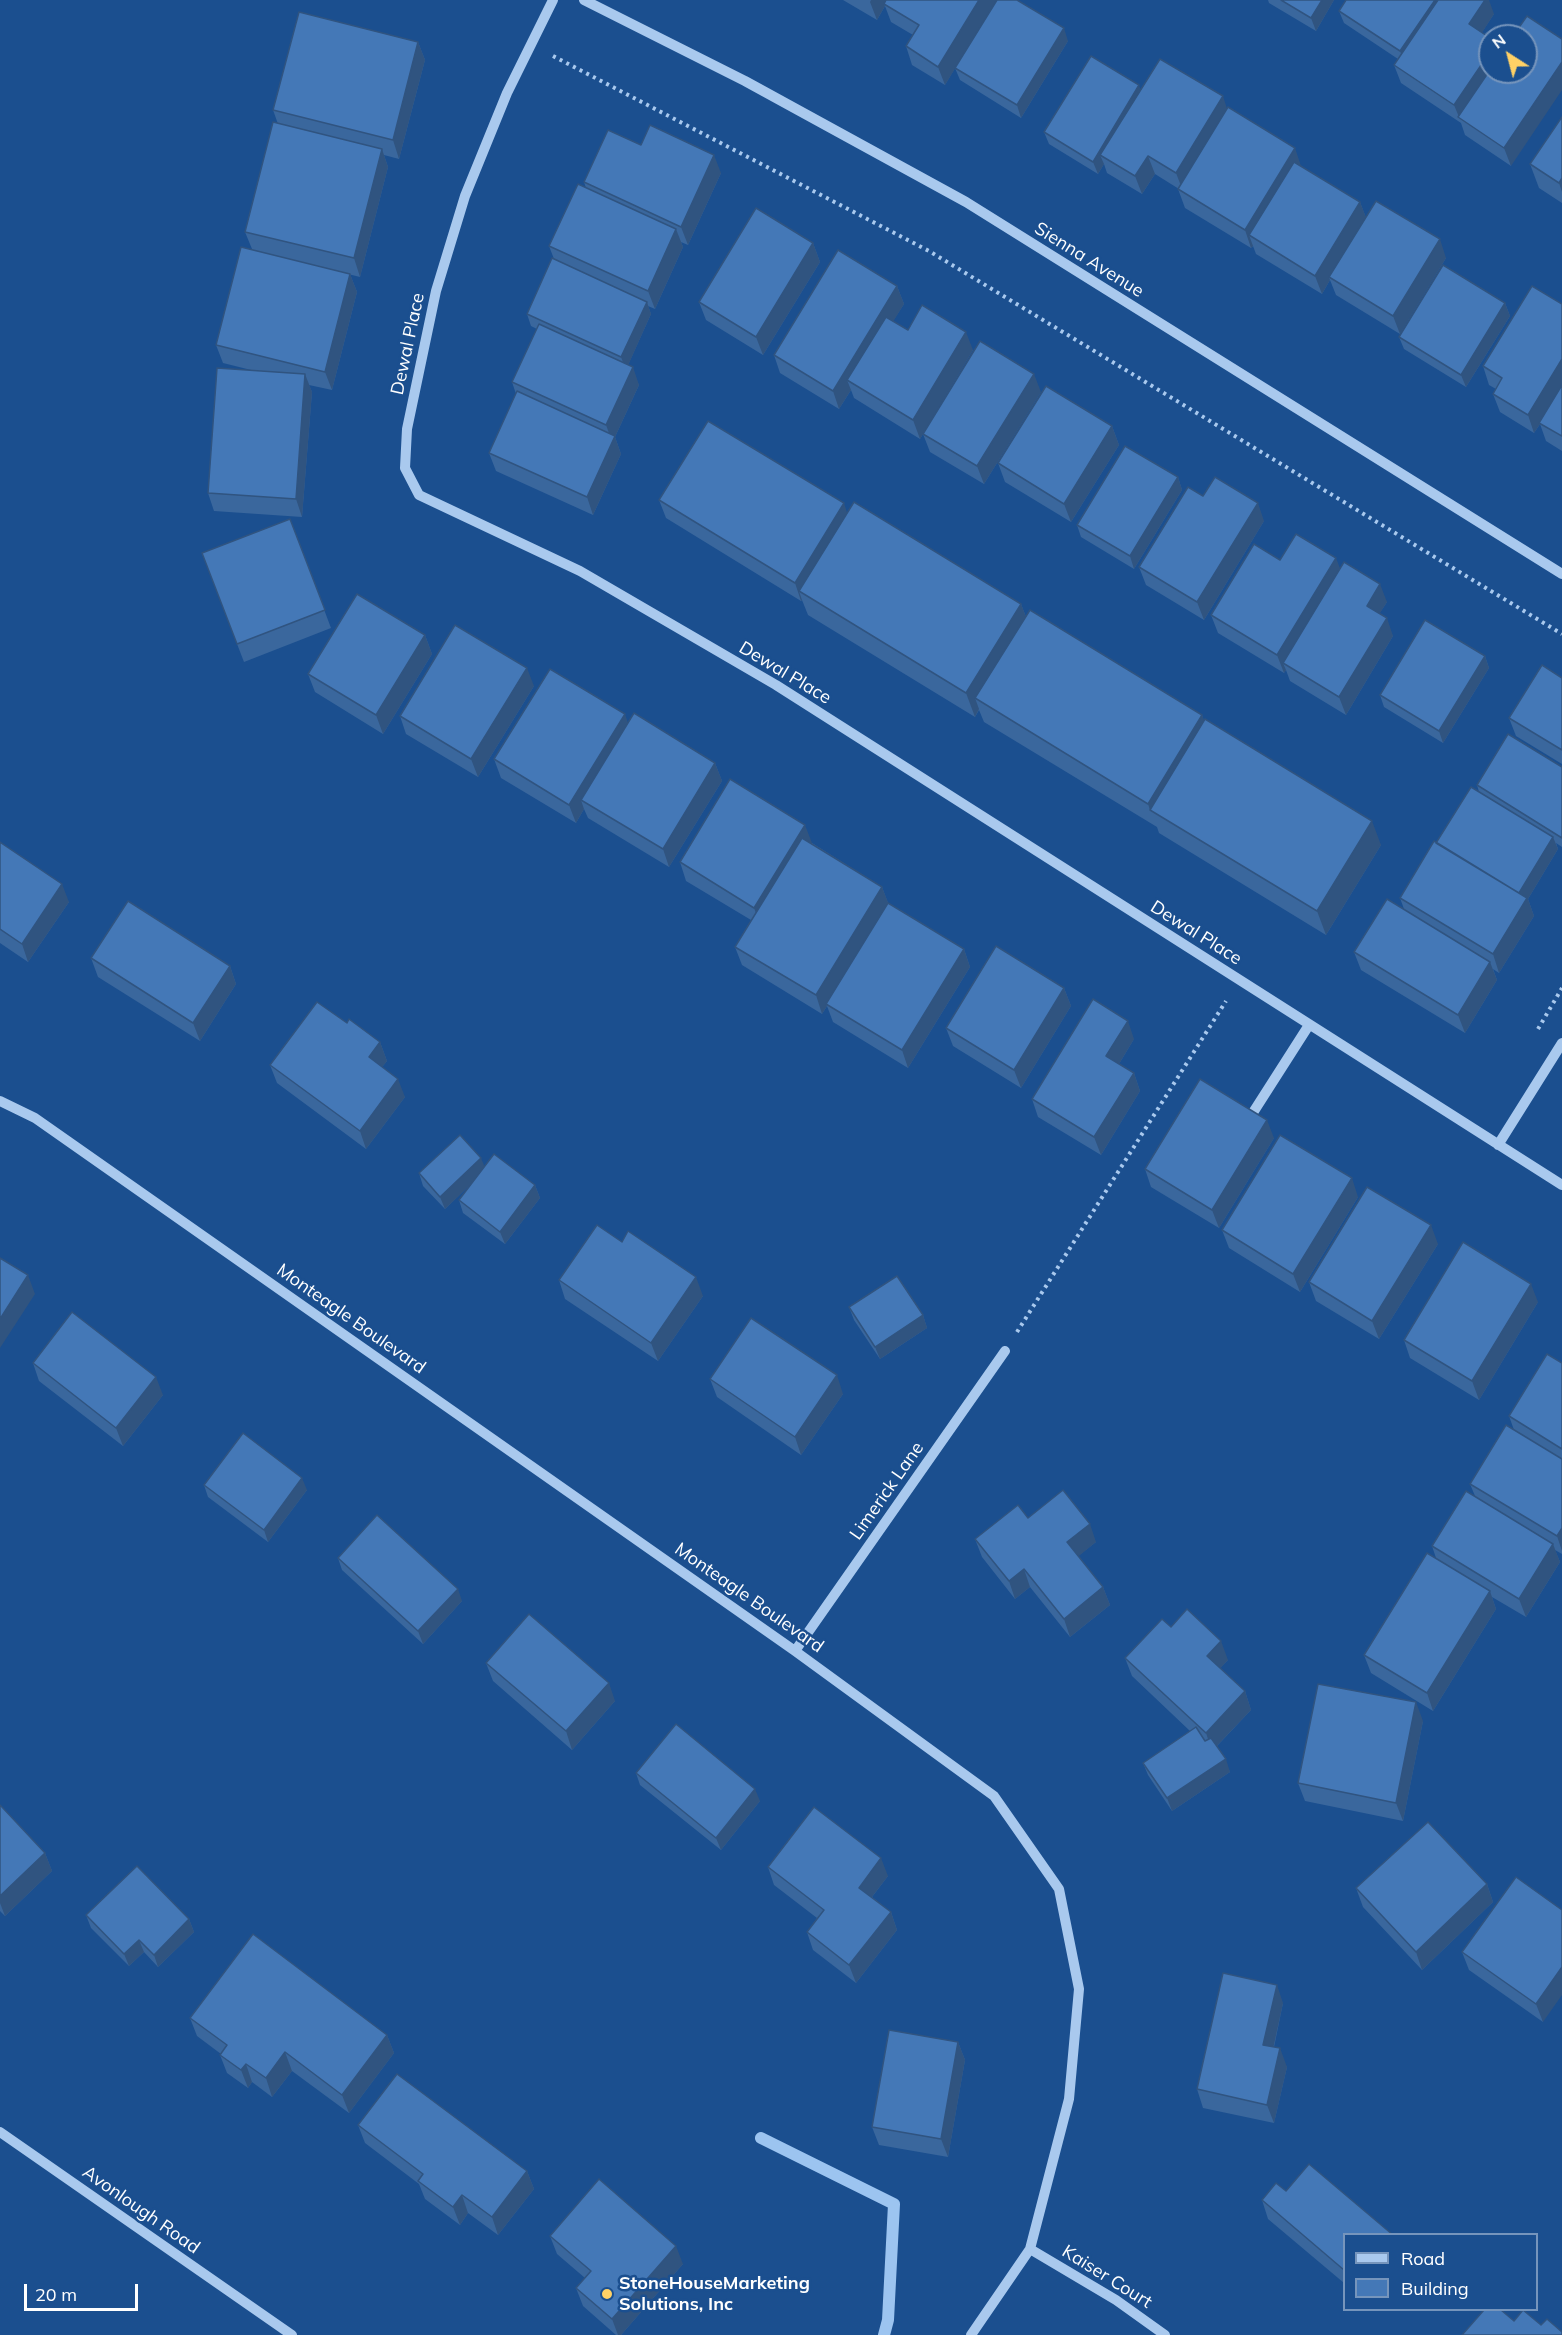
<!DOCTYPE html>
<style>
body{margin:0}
#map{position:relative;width:1562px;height:2335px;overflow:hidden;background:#1b4f8f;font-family:Mulish,sans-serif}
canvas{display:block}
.legend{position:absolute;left:1343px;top:2233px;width:195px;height:78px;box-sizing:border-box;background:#1b4f8f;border:2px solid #7695bc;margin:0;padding:8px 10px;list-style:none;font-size:18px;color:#fff}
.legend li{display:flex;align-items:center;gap:12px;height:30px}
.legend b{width:30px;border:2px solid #7695bc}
.north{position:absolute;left:1478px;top:24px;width:60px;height:60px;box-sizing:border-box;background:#1b4f8f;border:2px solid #7695bc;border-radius:50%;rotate:324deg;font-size:16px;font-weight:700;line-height:24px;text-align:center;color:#fff}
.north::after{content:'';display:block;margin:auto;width:21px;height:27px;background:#ffd166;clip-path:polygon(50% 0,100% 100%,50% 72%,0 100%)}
.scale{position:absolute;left:24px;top:2284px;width:114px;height:27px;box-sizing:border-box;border:3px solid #fff;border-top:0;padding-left:8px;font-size:18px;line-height:21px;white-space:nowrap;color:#fff;-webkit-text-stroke:4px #1b4f8f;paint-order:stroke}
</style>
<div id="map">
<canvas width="1562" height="2335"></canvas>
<ul class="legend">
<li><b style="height:8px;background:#a9c9ee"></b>Road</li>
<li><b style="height:16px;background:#4478b7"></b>Building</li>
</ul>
<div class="north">N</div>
<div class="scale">20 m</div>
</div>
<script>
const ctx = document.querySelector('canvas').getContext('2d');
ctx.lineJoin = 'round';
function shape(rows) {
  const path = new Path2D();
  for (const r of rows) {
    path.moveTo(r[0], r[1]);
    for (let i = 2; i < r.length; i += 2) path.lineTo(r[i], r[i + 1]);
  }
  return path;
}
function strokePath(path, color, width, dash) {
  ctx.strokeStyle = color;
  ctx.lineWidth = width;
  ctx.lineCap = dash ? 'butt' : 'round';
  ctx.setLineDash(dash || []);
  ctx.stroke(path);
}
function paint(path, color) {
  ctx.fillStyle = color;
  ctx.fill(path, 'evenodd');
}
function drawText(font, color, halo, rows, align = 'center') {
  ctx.font = font + ' Mulish,sans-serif';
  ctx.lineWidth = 5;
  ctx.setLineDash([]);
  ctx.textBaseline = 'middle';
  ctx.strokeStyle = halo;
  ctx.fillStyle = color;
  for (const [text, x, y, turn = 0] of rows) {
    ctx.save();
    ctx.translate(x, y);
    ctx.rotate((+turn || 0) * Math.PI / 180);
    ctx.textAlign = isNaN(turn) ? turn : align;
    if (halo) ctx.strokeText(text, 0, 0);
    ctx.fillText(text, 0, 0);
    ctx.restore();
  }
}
const stream = shape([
 [761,2138,894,2204,888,2320,884,2335]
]);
const path = shape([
 [553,56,929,251,1562,634],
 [1538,1029,1562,988],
 [1017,1332,1226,1001]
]);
const minor = shape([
 [553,0,507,93,465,196,436,291,407,429,405,468,419,495,580,571,776,685,1562,1185],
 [584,0,745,81,966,202,1562,574],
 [0,1101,35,1118,795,1651,994,1796,1059,1889,1079,1989,1069,2099,1030,2249,971,2335],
 [1247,1122,1309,1025],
 [1498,1145,1562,1043],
 [795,1651,1005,1351],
 [0,2132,292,2335],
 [1030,2249,1116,2300,1165,2335]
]);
const wall = shape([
 [843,0,1017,0,1068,41,1021,118,960,80,955,68,945,85,912,65,906,46,913,35,891,22,885,6,877,20],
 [1268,0,1334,0,1316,31,1269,3],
 [1339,11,1494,14,1482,32,1511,166,1465,135,1461,123,1401,83,1394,65,1398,59,1344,23],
 [418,42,425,60,399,159,384,155,388,167,360,277,348,274,350,274,357,292,332,390,309,385,312,392,302,517,214,511,208,493,251,370,223,363,216,345,252,249,245,232,278,124,273,110],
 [1141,89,1227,109,1301,166,1360,202,1366,218,1446,258,1400,334,1336,295,1330,280,1322,294,1256,254,1253,246,1251,248,1185,208,1178,189,1179,189,1155,174,1142,194,1107,173,1104,164,1098,174,1049,144,1044,132],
 [1562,117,1562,203,1539,188,1530,164],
 [641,145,721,173,688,245,681,242,683,247,655,309,648,306,651,314,628,365,639,385,615,437,621,454,593,515,496,471,489,453,516,394,512,382,537,329,531,326,527,314,554,259,549,246,586,188,584,182],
 [813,243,820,262,763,355,706,320,699,302],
 [897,286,904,304,893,321,908,330,973,350,920,439,854,398,851,390,839,409,780,373,774,355],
 [1505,303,1510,316,1466,387,1404,349,1399,337],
 [1562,304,1562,451,1546,441,1540,424,1534,433,1500,412,1493,394,1496,389,1489,385,1483,366],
 [1041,392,984,484,930,452,923,434],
 [1112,426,1119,445,1071,522,1005,482,998,463],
 [1178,477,1182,490,1134,569,1081,537,1077,525],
 [659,500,847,513,1021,604,1026,617,1202,715,1204,721,1381,845,1326,935,1159,833,1157,827,984,722,979,710,975,717,808,615,802,600,801,601,666,518],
 [290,519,331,628,244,662,202,553],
 [1264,521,1204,620,1146,585,1139,567],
 [1280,560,1340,569,1387,602,1379,614,1393,636,1346,715,1290,681,1286,670,1284,673,1218,633,1211,615],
 [425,635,432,654,383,734,315,692,308,674],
 [1485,656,1489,668,1443,743,1384,707,1380,695],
 [1562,678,1562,764,1516,736,1509,718],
 [534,686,478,777,406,734,400,716],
 [628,723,715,763,722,781,669,867,588,818,584,809,576,823,501,778,494,759],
 [1562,767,1562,847,1556,843,1558,849,1528,899,1534,916,1499,973,1493,969,1497,980,1465,1033,1361,970,1354,952,1404,909,1400,898,1436,843,1479,792,1477,785],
 [0,842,69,902,28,962,0,943],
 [812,843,882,887,888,903,964,949,970,967,908,1068,833,1022,827,1006,822,1014,742,965,735,947,751,920,686,881,680,862],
 [91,958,230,966,236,984,200,1041,98,977],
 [1064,988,1071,1006,1021,1088,953,1046,946,1028],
 [347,1023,380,1042,387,1061,382,1067,405,1097,366,1149,277,1083,270,1065],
 [1134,1039,1119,1064,1134,1073,1140,1091,1101,1155,1038,1117,1032,1099],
 [1274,1138,1219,1228,1151,1187,1145,1169],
 [485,1167,535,1185,540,1198,505,1244,463,1213,459,1200,471,1184,445,1209,423,1186,419,1173],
 [1358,1197,1300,1292,1229,1248,1222,1230],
 [1438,1244,1379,1339,1316,1301,1309,1282],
 [559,1280,703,1296,658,1361,565,1299],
 [1538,1302,1479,1400,1410,1358,1404,1340],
 [849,1307,923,1315,927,1328,880,1359,854,1320],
 [33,1363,163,1395,123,1446,39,1381],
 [1562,1363,1562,1554,1555,1550,1560,1562,1526,1617,1492,1597,1496,1609,1433,1711,1371,1673,1364,1655,1436,1558,1432,1546,1475,1496,1470,1484,1514,1430,1509,1416],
 [710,1379,843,1394,801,1455,717,1397],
 [204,1485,307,1490,268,1542,208,1497],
 [1028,1518,1096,1542,1078,1556,1103,1587,1110,1605,1070,1637,1030,1587,1015,1599,982,1557,975,1539],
 [338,1558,462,1601,423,1644,342,1570],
 [1171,1627,1228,1660,1220,1668,1245,1691,1251,1710,1217,1746,1230,1772,1172,1811,1148,1775,1143,1763,1190,1731,1132,1676,1125,1658],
 [486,1663,615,1701,572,1750,493,1681],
 [1423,1721,1403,1821,1305,1801,1298,1783],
 [636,1773,760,1801,721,1850,640,1785],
 [0,1805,45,1853,52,1871,5,1916,0,1911],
 [768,1867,888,1876,872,1897,891,1912,897,1930,856,1983,813,1950,807,1932,817,1918,774,1885],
 [1516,1877,1543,2022,1469,1970,1462,1952],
 [1487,1884,1493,1902,1422,1970,1363,1907,1356,1888],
 [86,1915,189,1919,194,1932,158,1967,144,1952,129,1966,91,1928],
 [1283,2003,1274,2047,1287,2067,1274,2123,1203,2108,1197,2089],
 [190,2018,387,2035,394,2053,349,2113,292,2071,272,2097,252,2082,248,2088,227,2073,220,2055,221,2054,197,2036],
 [958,2042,965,2060,948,2157,879,2145,872,2127],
 [358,2125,527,2171,534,2189,498,2235,468,2213,460,2225,425,2199,419,2184,365,2143],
 [1262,2200,1344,2235,1344,2283,1268,2219],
 [550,2236,683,2264,621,2335,616,2335,583,2306,576,2288,585,2278,557,2254]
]);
const shadedWall = shape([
 [871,0,889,0,884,4,885,6,877,20,870,2],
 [979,0,997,0,945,85,938,67],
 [1322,0,1334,0,1316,31,1311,18],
 [1435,0,1447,0,1405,64,1400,51],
 [1485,0,1489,0,1494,14,1476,42,1469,24],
 [1064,28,1068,41,1021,118,1017,105],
 [418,42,425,60,399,159,393,140],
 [1490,52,1490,72,1459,117,1454,105],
 [1562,62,1562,90,1511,166,1504,148],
 [1139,85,1144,98,1100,155,1104,164,1098,174,1093,162],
 [1223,96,1229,115,1183,191,1176,173],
 [1295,148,1301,166,1249,235,1253,246,1251,248,1245,230],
 [382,149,388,167,360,277,354,258],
 [714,155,721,173,688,245,681,227],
 [1148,156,1155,174,1142,194,1135,176],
 [1562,178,1562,192,1559,183],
 [1360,202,1367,220,1329,277,1330,280,1322,294,1315,276],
 [676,229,683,247,655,309,648,291],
 [1440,239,1446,258,1400,334,1393,316],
 [813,243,820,262,763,355,756,337],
 [350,274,357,292,332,390,325,372],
 [897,286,904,304,854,385,847,380,851,390,839,409,833,391],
 [647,302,651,314,626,370,621,357],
 [1505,303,1510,316,1466,387,1461,375],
 [966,332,973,350,920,439,913,420],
 [1562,359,1562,388,1539,423,1540,424,1534,433,1528,415],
 [633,367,639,385,615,437,621,454,593,515,587,497,612,441,606,425],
 [305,374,312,392,302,517,296,499],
 [1034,374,1041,392,984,484,977,466],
 [1112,426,1119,445,1071,522,1064,504],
 [1178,477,1182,490,1134,569,1130,556],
 [844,503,850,522,799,591,802,600,801,601,795,583],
 [1258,503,1264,521,1204,620,1197,602],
 [1336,558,1343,576,1283,663,1286,670,1284,673,1277,655],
 [1380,584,1387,602,1373,624,1367,606],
 [1021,604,1030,627,975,698,979,709,975,717,966,693],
 [1387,618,1393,636,1346,715,1339,697],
 [425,635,432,654,383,734,376,715],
 [1485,656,1489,668,1443,743,1439,731],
 [527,668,534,686,478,777,471,759],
 [625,714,631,732,581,800,584,809,576,823,569,805],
 [1202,715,1211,738,1150,810,1148,804],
 [715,763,722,781,669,867,663,849],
 [1372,821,1381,845,1326,935,1317,911],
 [805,825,812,843,761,926,754,908],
 [1553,837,1558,849,1528,899,1534,916,1499,973,1493,954,1519,893],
 [62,884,69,902,28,962,22,944],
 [882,887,889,905,826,1004,827,1006,822,1014,816,995],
 [964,949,970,967,908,1068,902,1050],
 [1490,962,1497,980,1465,1033,1458,1015],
 [230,966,236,984,200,1041,193,1023],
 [1064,988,1071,1006,1021,1088,1014,1070],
 [1128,1021,1134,1039,1113,1074,1106,1056],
 [380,1042,387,1061,376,1075,369,1057],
 [1134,1073,1140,1091,1101,1155,1094,1137],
 [398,1079,405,1097,366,1149,360,1131],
 [1267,1120,1274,1138,1219,1228,1212,1210],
 [481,1158,486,1170,445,1209,440,1197],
 [1352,1178,1358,1197,1300,1292,1293,1274],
 [535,1185,540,1198,505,1244,500,1232],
 [1431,1225,1438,1244,1379,1339,1372,1321],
 [28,1275,35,1294,0,1348,0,1319],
 [696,1277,703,1296,658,1361,651,1343],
 [1531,1284,1538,1302,1479,1400,1472,1381],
 [923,1315,927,1328,880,1359,875,1347],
 [837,1375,843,1394,801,1455,795,1437],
 [156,1377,163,1395,123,1446,116,1428],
 [302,1478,307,1490,268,1542,264,1530],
 [1090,1524,1096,1542,1074,1560,1067,1542],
 [1562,1528,1562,1551,1557,1536],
 [1553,1544,1560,1562,1526,1617,1519,1599],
 [1024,1569,1030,1587,1015,1599,1009,1581],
 [1103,1587,1110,1605,1070,1637,1064,1619],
 [458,1589,462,1601,423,1644,418,1631],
 [1490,1591,1496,1609,1433,1711,1427,1693],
 [1221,1641,1228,1660,1214,1675,1207,1656],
 [609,1683,615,1701,572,1750,566,1731],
 [1245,1691,1251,1710,1212,1751,1206,1733],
 [1416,1702,1423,1721,1403,1821,1396,1803],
 [1226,1759,1230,1772,1172,1811,1167,1798],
 [755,1789,760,1801,721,1850,716,1838],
 [45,1853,52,1871,5,1916,0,1903,0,1896],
 [881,1858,888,1876,865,1906,859,1888],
 [1487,1884,1493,1902,1422,1970,1416,1952],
 [891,1912,897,1930,856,1983,849,1965],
 [189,1919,194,1932,158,1967,154,1955],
 [139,1940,144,1952,129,1966,124,1954],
 [1562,1967,1562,1995,1543,2022,1536,2004],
 [1277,1985,1283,2003,1270,2063,1263,2045],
 [387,2035,394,2053,349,2113,342,2095],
 [958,2042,965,2060,948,2157,941,2139],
 [1280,2048,1287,2067,1274,2123,1267,2105],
 [285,2052,292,2071,272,2097,266,2078],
 [246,2064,252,2082,248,2088,241,2070],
 [527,2171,534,2189,498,2235,492,2217],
 [462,2195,468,2213,460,2225,453,2207],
 [676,2246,683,2264,621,2335,618,2335,612,2319]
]);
const building = shape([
 [886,0,979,0,938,67,906,46,919,25,884,4,886,0],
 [997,0,1017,0,1064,28,1017,105,955,68,997,0],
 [1281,0,1322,0,1311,18,1281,0],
 [1346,0,1435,0,1400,51,1339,11,1346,0],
 [1438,0,1485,0,1469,24,1490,38,1490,52,1454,105,1394,65,1438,0],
 [299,12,418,42,393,140,273,110,299,12],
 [1527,16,1562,39,1562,62,1504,148,1458,117,1490,70,1490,72,1526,72,1526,36,1513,36,1527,16],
 [1091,56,1139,85,1093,162,1044,132,1091,56],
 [1160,59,1223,96,1176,173,1148,156,1135,176,1100,155,1160,59],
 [1228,107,1295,148,1245,230,1178,189,1228,107],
 [1562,117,1562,178,1559,183,1530,164,1562,117],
 [273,122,382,149,354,258,245,232,273,122],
 [650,125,714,155,681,227,584,182,608,130,641,145,650,125],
 [1294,162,1360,202,1315,276,1249,235,1294,162],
 [578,184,676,229,648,291,549,246,578,184],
 [1376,201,1440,239,1393,316,1329,277,1376,201],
 [756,208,813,243,756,337,699,302,756,208],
 [241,247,350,274,325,372,216,345,241,247],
 [838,250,897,286,833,391,774,355,838,250],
 [552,258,647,302,621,357,527,314,552,258],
 [1443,265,1505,303,1461,375,1399,337,1443,265],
 [1532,286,1562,304,1562,359,1528,415,1493,394,1502,378,1483,366,1532,286],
 [922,305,966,332,913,420,847,380,886,317,908,330,922,305],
 [539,324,633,367,606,425,512,382,539,324],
 [980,341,1034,374,977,466,923,434,980,341],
 [217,368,305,374,296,499,208,493,217,368],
 [1562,385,1562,436,1539,423,1562,385],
 [1046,386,1112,426,1064,504,998,463,1046,386],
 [517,391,615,436,587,497,489,453,517,391],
 [708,421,844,503,795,583,659,500,708,421],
 [1125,446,1178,477,1130,556,1077,525,1125,446],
 [1215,477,1258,503,1197,602,1139,567,1188,487,1203,496,1215,477],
 [854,502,1021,604,966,693,799,591,854,502],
 [290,519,325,610,237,644,202,553,290,519],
 [1296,534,1336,558,1277,655,1211,615,1254,544,1280,560,1296,534],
 [1344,562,1380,584,1367,606,1387,618,1339,697,1283,663,1344,562],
 [357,594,425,635,376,715,308,674,357,594],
 [1030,610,1202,715,1148,804,975,698,1030,610],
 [1425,620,1485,656,1439,731,1380,695,1425,620],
 [455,625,527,668,471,759,400,716,455,625],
 [1542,665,1562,678,1562,750,1509,718,1542,665],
 [550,669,625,714,569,805,494,759,550,669],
 [634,713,715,763,663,849,581,800,634,713],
 [1205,719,1372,821,1317,911,1150,810,1205,719],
 [1508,734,1562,767,1562,838,1477,785,1508,734],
 [730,779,805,825,754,908,680,862,730,779],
 [1471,787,1553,837,1519,893,1436,843,1471,787],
 [802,838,882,887,816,995,735,947,802,838],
 [1434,841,1527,898,1493,954,1400,898,1434,841],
 [0,842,62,884,22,944,0,929,0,842],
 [1387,899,1490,962,1458,1015,1354,952,1387,899],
 [128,901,230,966,193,1023,91,958,128,901],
 [888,903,964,949,902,1050,826,1004,888,903],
 [996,946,1064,988,1014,1070,946,1028,996,946],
 [1093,999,1128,1021,1106,1056,1134,1073,1094,1137,1032,1099,1093,999],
 [317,1002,347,1023,349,1019,380,1042,369,1057,398,1079,360,1131,270,1065,317,1002],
 [1200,1079,1267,1120,1212,1210,1145,1169,1200,1079],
 [460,1135,481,1158,440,1197,419,1173,460,1135],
 [1280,1135,1352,1178,1293,1274,1222,1230,1280,1135],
 [494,1154,535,1185,500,1232,459,1200,494,1154],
 [1367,1187,1431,1225,1372,1321,1309,1282,1367,1187],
 [597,1225,622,1242,628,1231,696,1277,651,1343,559,1280,597,1225],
 [1463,1242,1531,1284,1472,1381,1404,1340,1463,1242],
 [0,1258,28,1275,0,1319,0,1258],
 [897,1276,923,1315,875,1347,849,1307,897,1276],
 [72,1312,156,1377,116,1428,33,1363,72,1312],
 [751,1318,837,1375,795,1437,710,1379,751,1318],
 [1547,1354,1562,1363,1562,1449,1509,1416,1547,1354],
 [1506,1425,1562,1459,1562,1528,1557,1536,1470,1484,1506,1425],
 [243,1433,302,1478,264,1530,204,1485,243,1433],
 [1063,1490,1090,1524,1067,1542,1103,1587,1064,1619,1024,1569,1009,1581,975,1539,1018,1505,1028,1518,1063,1490],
 [1466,1491,1553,1544,1519,1599,1432,1546,1466,1491],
 [377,1515,458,1589,418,1631,338,1558,377,1515],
 [1427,1553,1490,1591,1427,1693,1364,1655,1427,1553],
 [1187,1609,1221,1641,1207,1656,1245,1691,1206,1733,1125,1658,1162,1619,1171,1627,1187,1609],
 [529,1614,609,1683,566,1731,486,1663,529,1614],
 [1318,1684,1416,1702,1396,1803,1298,1783,1318,1684],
 [676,1724,755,1789,716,1838,636,1773,676,1724],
 [1196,1727,1205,1741,1211,1738,1226,1759,1167,1798,1143,1763,1196,1727],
 [0,1805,45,1853,0,1896,0,1805],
 [814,1807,881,1858,859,1888,891,1912,849,1965,807,1932,824,1910,768,1867,814,1807],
 [1428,1822,1487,1884,1416,1952,1356,1888,1428,1822],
 [137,1866,189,1919,154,1955,139,1940,124,1954,86,1915,137,1866],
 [1516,1877,1562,1910,1562,1967,1536,2004,1462,1952,1516,1877],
 [253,1934,387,2035,342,2095,285,2052,266,2078,246,2064,241,2070,220,2055,227,2045,190,2018,253,1934],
 [1223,1973,1277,1985,1263,2045,1280,2048,1267,2105,1197,2089,1223,1973],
 [889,2030,958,2042,941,2139,872,2127,889,2030],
 [397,2074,527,2171,492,2217,462,2195,453,2207,418,2181,423,2174,358,2125,397,2074],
 [1309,2164,1393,2235,1344,2235,1344,2270,1262,2200,1276,2183,1286,2191,1309,2164],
 [599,2179,676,2246,612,2319,576,2288,591,2271,550,2236,599,2179],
 [1484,2310,1501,2310,1514,2321,1523,2310,1541,2325,1547,2319,1562,2332,1562,2335,1462,2335,1484,2310]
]);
const markers = [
 [607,2294,6,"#ffd166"]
];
const streetNames = [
 ["Sienna Avenue",1089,260,32],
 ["Dewal Place",408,344,-78],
 ["Dewal Place",785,673,31],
 ["Dewal Place",1196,933,32],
 ["Monteagle Boulevard",351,1319,35],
 ["Limerick Lane",887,1491,-55],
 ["Monteagle Boulevard",749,1598,35],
 ["Avonlough Road",141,2210,35],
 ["Kaiser Court",1107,2277,32]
];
const poiNames = [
 ["StoneHouseMarketing",619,2284],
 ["Solutions, Inc",619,2305]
];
strokePath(stream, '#9cc4f0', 12);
strokePath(path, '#a9c9ee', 4, [3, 4.5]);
strokePath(minor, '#a9c9ee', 10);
paint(wall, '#3a679d');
paint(shadedWall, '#305480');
paint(building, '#4478b7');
strokePath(building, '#305480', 1.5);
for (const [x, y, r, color] of markers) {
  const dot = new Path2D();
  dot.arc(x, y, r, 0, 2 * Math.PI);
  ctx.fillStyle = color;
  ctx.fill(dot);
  strokePath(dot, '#1b4f8f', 2);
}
drawText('18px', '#fff', '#1b4f8f', streetNames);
drawText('bold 18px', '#fff', '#1b4f8f', poiNames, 'left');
</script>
